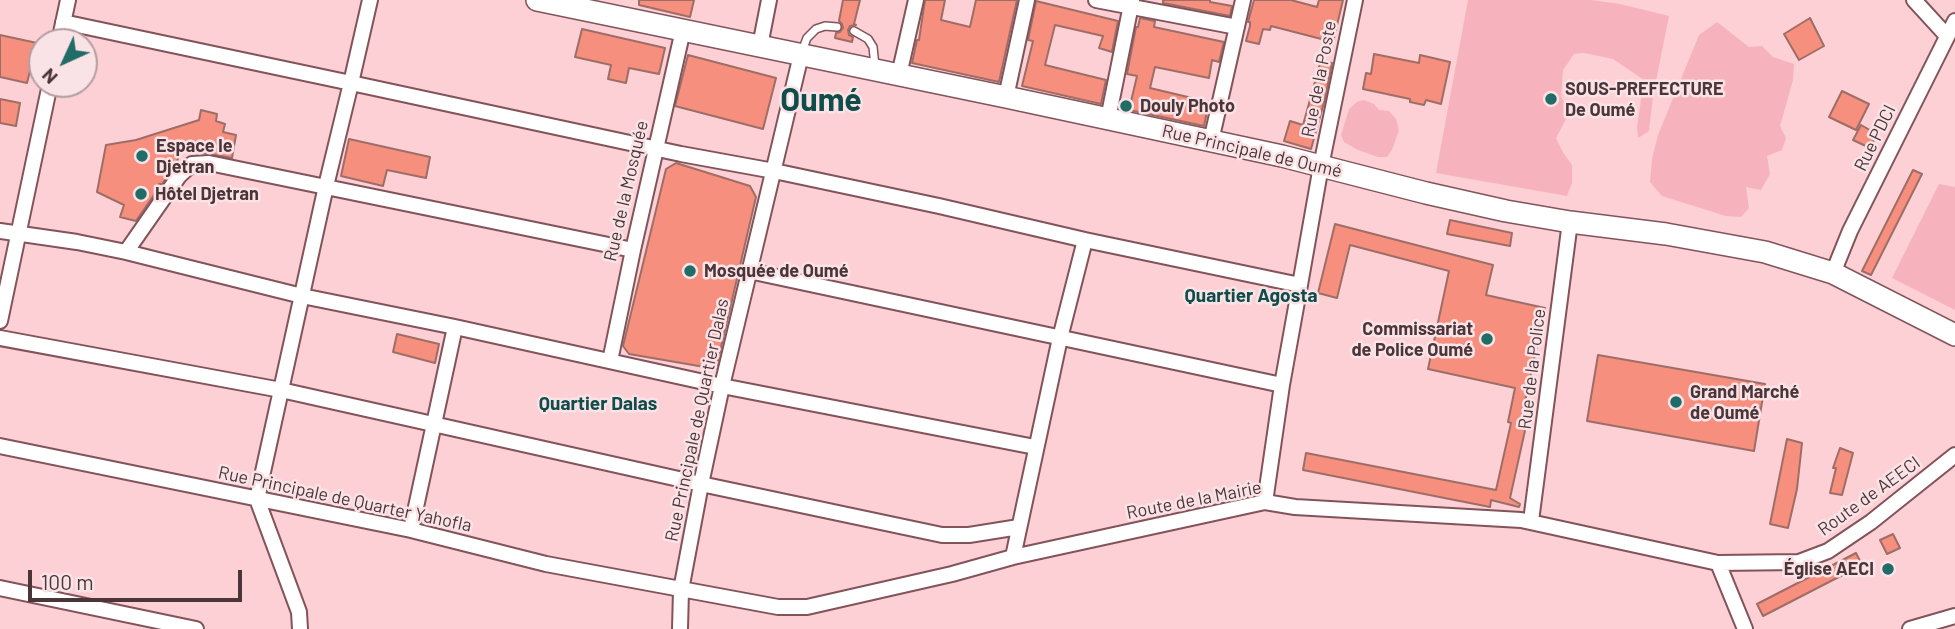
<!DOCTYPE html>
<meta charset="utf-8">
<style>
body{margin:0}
#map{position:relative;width:1955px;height:629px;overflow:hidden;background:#fcd0d5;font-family:Barlow,sans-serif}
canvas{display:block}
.north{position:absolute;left:28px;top:28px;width:70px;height:70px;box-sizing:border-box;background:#fae3e6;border:2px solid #b49da0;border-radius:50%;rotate:225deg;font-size:19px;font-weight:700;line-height:28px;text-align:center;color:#4b3538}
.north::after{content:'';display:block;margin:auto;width:24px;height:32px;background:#226c68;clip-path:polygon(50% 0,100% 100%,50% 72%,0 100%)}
.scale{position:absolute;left:28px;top:570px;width:214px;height:32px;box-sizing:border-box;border:4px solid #4b3538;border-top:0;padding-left:9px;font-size:21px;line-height:24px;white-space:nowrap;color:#4b3538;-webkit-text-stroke:5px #fae3e6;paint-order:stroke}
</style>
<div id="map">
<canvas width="1955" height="629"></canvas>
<div class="north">N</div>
<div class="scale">100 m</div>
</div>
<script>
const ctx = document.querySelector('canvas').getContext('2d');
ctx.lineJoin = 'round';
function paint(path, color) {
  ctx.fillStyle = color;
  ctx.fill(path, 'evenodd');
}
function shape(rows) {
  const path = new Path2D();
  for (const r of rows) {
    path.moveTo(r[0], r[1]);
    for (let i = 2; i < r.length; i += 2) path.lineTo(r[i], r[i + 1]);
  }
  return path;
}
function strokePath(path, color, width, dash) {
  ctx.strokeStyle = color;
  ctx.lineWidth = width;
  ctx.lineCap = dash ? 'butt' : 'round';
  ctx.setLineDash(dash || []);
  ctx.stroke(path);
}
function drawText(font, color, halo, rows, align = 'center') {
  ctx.font = font + ' Barlow,sans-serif';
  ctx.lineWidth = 5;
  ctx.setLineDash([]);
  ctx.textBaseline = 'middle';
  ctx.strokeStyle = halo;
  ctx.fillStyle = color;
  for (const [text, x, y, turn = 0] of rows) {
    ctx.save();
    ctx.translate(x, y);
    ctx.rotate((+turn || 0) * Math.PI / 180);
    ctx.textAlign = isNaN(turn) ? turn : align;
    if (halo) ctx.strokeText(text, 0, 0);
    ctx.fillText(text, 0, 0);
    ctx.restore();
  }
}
const green = shape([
 [1468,0,1591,0,1620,4,1669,16,1653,96,1649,131,1638,138,1637,127,1644,80,1613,59,1584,53,1574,54,1563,70,1561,97,1568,108,1567,117,1556,138,1564,154,1572,165,1572,183,1567,196,1436,173],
 [1717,22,1749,47,1762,46,1773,57,1794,64,1793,80,1780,126,1786,138,1782,150,1767,156,1770,174,1761,190,1746,187,1749,208,1741,217,1726,216,1662,196,1650,182,1652,159,1658,135,1699,35],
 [1364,100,1374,104,1379,110,1389,111,1396,119,1399,130,1392,150,1387,157,1378,157,1358,150,1344,142,1341,135,1349,109,1357,102],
 [1939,184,1955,187,1955,310,1892,278]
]);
const building = shape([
 [639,0,694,0,690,17,639,5,639,0],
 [843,0,860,0,854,24,856,25,850,26,848,30,849,35,853,37,852,42,835,38,836,33,840,32,843,28,842,24,839,21,843,0],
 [925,0,945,0,941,20,970,27,976,0,1017,0,999,82,912,63,917,40,919,40,925,0],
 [1163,0,1210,0,1210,2,1232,6,1230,16,1163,3,1163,0],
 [1254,0,1291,0,1317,7,1319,0,1343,0,1333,42,1271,26,1270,30,1263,29,1259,44,1246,41,1250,26,1250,22,1248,22,1254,0],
 [1036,1,1118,21,1112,52,1099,48,1103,36,1055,25,1045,65,1106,80,1101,104,1022,86,1033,41,1028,40,1036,1],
 [1140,18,1155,21,1154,27,1224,42,1219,62,1212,60,1209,78,1155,67,1150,88,1209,102,1204,126,1129,110,1137,76,1127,74,1136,27,1138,27,1140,18],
 [1810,18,1824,46,1799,60,1784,34,1810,18],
 [582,29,665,48,659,74,629,68,626,83,608,79,611,65,575,57,582,29],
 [0,35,37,43,27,83,0,77,0,35],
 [1374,54,1419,63,1420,55,1450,62,1441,104,1426,100,1424,105,1410,102,1410,99,1363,89,1366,73,1371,74,1374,54],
 [688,55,776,78,763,129,675,106,688,55],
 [1321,60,1332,63,1325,99,1311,149,1284,141,1290,121,1303,125,1321,60],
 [1842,91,1869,104,1856,130,1829,117,1842,91],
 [0,99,20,103,16,126,0,123,0,99],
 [201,110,217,114,216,121,225,124,223,132,236,135,232,158,182,149,175,166,162,184,159,184,154,195,136,221,120,217,124,205,97,192,106,145,136,140,199,120,201,110],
 [1861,125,1877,134,1870,148,1853,140,1861,125],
 [349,139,430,157,426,178,387,170,383,186,341,176,349,139],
 [676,163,750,186,756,197,716,369,629,354,623,346,666,169,676,163],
 [1913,170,1922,174,1871,275,1862,271,1913,170],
 [1450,220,1512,233,1510,246,1447,234,1450,220],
 [1335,224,1493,265,1486,295,1545,308,1520,425,1526,426,1510,498,1520,504,1519,507,1491,500,1490,507,1303,470,1306,453,1496,490,1511,423,1508,422,1515,388,1428,369,1449,271,1350,245,1337,298,1318,293,1335,224],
 [397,334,439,344,435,363,393,352,397,334],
 [1598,355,1765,384,1754,451,1587,421,1598,355],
 [1787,439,1802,443,1797,489,1788,528,1770,524,1787,439],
 [1840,448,1853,453,1842,495,1830,493,1836,468,1833,468,1840,448],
 [1893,534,1900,548,1887,554,1880,540,1893,534],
 [1856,553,1862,565,1763,616,1757,604,1856,553]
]);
const service = shape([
 [854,31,868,39,873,47,875,66],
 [802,51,807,38,816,29,825,26,837,27]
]);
const minor = shape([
 [1096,0,1237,27],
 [1914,0,1947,36],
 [63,22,351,83,370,0],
 [59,42,68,0],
 [760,46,769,0],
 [899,75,916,0],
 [1006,97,1027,0],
 [1108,119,1132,0],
 [1211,141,1243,0],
 [0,231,77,242,126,252,302,296,455,327,722,386,1035,447],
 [126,252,179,176,192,164,209,163,633,250],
 [749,271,1282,385],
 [1833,273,1850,231,1955,21],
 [0,321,50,84],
 [0,338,281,390,701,484,942,535,969,535,1019,527],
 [610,361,633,250,683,30],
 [0,446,411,530,546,564,778,607,807,607,952,574,1013,557,1265,502,1295,507,1521,520,1718,563,1799,562,1828,551,1871,522,1955,455],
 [1265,502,1282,385,1300,285,1321,166,1355,0],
 [1531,521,1570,222],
 [411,530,455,327],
 [1013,557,1060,338,1085,240],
 [1718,563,1745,629],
 [0,588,196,629],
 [300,629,299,612,257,499,326,186,351,83,681,154,774,171,939,206,1085,240,1300,285],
 [680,629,681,590,701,484,722,386,801,55],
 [1910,629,1955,616]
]);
const primary = shape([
 [537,0,1006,97,1282,156,1426,193,1506,211,1570,222,1666,234,1765,252,1833,273,1955,335]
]);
const markers = [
 [1551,99,7,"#226c68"],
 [1126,106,7,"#226c68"],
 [142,156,7,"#226c68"],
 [141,194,7,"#226c68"],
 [690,271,7,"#226c68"],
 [1487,339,7,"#226c68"],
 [1676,402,7,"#226c68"],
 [1888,569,7,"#226c68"]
];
const streetNames = [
 ["Rue de la Poste",1319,79,-79],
 ["Rue PDCI",1875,138,-64],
 ["Rue Principale de Oumé",1252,151,13],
 ["Rue de la Mosquée",626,191,-77],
 ["Rue de la Police",1532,369,-83],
 ["Rue Principale de Quartier Dalas",697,420,-78],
 ["Route de AEECI",1869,496,-36],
 ["Rue Principale de Quarter Yahofla",345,499,12],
 ["Route de la Mairie",1194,500,-11]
];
const poiNames = [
 ["SOUS-PREFECTURE",1565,89],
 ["De Oumé",1565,110],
 ["Douly Photo",1140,106],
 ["Espace le",156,146],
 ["Djetran",156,167],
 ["Hôtel Djetran",155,194],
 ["Mosquée de Oumé",704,271],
 ["Commissariat",1473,329,"right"],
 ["de Police Oumé",1473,350,"right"],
 ["Grand Marché",1690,392],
 ["de Oumé",1690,413],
 ["Église AECI",1874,569,"right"]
];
const neighbourhoodNames = [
 ["Quartier Agosta",1251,296],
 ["Quartier Dalas",598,404]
];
const townNames = [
 ["Oumé",821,100]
];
paint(green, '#f7b3bd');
paint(building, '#f78f7f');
strokePath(building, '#9e6e66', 2);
strokePath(service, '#82535a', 10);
strokePath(minor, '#82535a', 18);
strokePath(primary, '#82535a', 24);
strokePath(service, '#fff', 7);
strokePath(minor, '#fff', 14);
strokePath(primary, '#fff', 21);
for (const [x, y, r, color] of markers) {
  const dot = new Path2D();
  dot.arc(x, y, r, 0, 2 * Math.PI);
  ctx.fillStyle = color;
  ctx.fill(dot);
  strokePath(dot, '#fae3e6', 2.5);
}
drawText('18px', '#4b3538', '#fae3e6', streetNames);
drawText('bold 18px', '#4b3538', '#fae3e6', poiNames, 'left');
drawText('bold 19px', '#104d4a', '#fae3e6', neighbourhoodNames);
drawText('bold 32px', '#104d4a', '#fae3e6', townNames);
</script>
